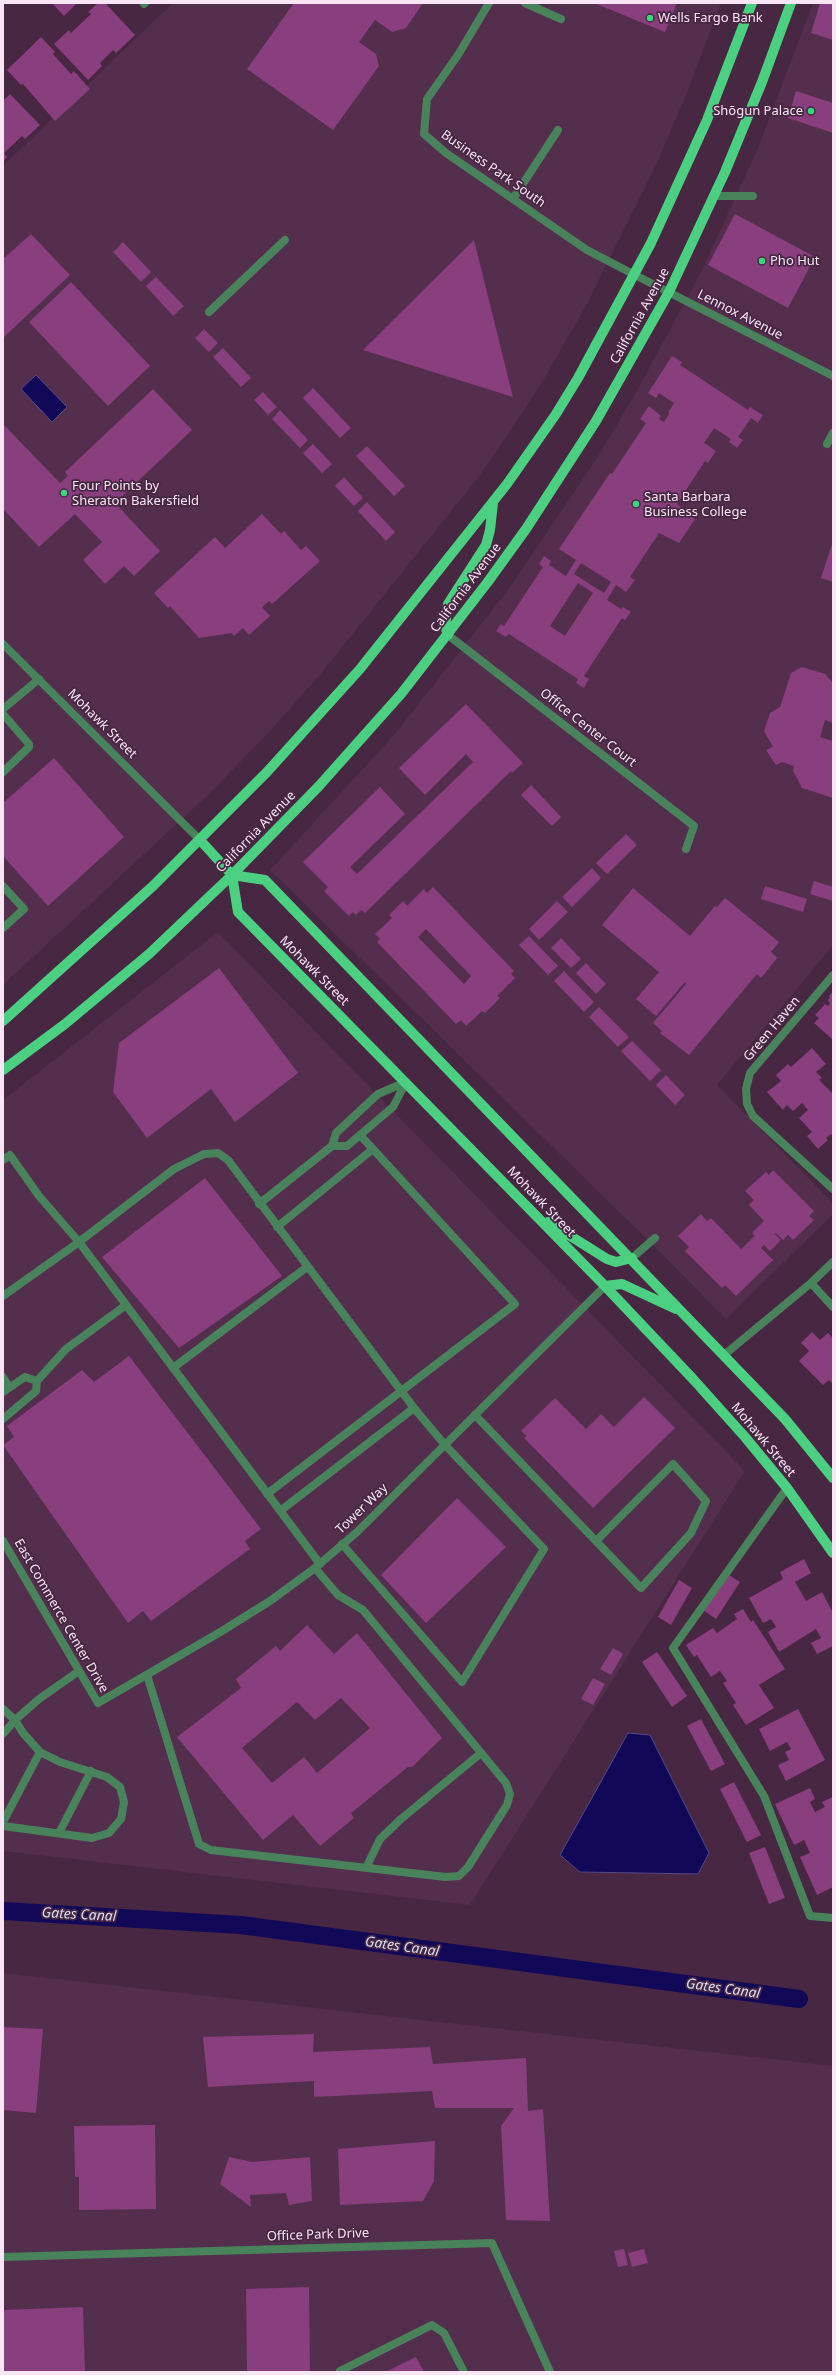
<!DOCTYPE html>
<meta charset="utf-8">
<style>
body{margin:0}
#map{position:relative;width:836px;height:2375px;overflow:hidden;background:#472742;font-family:"Noto Sans",sans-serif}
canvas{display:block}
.frame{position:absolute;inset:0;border:4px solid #fae5f5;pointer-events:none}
</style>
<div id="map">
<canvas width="836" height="2375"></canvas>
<div class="frame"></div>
</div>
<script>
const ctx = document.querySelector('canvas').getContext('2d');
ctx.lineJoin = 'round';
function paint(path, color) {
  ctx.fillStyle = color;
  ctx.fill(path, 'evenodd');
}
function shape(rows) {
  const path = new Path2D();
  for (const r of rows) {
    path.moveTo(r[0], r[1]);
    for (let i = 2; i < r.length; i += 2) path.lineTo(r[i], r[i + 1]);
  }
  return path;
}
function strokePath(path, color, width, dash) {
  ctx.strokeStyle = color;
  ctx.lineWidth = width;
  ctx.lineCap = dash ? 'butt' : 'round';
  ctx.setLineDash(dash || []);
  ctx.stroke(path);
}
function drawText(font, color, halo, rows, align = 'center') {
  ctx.font = font + ' "Noto Sans",sans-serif';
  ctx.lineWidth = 3.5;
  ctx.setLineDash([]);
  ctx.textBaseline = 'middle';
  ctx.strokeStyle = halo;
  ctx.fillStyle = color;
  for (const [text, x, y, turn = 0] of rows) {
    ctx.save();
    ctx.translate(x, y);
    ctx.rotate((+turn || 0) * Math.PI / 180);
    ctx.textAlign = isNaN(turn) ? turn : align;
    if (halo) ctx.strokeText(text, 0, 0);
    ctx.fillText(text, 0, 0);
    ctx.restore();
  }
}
const built = shape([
 [173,3,721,3,687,93,657,163,587,304,545,377,512,429,477,479,319,676,269,732,208,795,3,985,3,166],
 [813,3,833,3,833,945,717,1085,833,1203,833,1214,726,1319,652,1244,270,870,394,735,511,586,599,455,639,387,701,272,758,148],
 [218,932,745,1471,470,1905,3,1851,3,1100],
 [3,1973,833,2066,833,2372,3,2372]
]);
const water = shape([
 [36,375,67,407,52,422,21,389,36,375],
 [628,1733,650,1735,709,1853,698,1874,580,1872,560,1855,628,1733]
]);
const canal = shape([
 [3,1911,241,1925,799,1999]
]);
const building = shape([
 [52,3,77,3,64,16],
 [98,3,105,3,135,35,116,53,113,50,100,63,102,66,88,80,54,44,69,30,71,33,91,14,88,12],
 [294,3,423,3,406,28,392,32,375,20,359,42,376,54,379,66,333,130,247,69],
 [594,3,677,3,665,32],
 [820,3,833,3,833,40,811,33],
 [41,37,55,52,53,54,71,74,74,71,90,89,55,121,23,84,21,85,7,70],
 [796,91,833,103,833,133,788,118],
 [10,94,40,125,25,139,22,136,4,153,7,157,3,161,3,101],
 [735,214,815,257,788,308,708,265],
 [31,234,70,275,3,338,3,259],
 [474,240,513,397,363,350],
 [123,242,151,272,141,282,113,252],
 [156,277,184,306,173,316,146,286],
 [71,282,150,366,108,406,29,322],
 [204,329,218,343,209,352,195,338],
 [223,348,251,378,241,387,213,357],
 [672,356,682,362,680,365,748,410,750,407,763,415,758,423,751,418,738,437,743,440,737,448,729,442,731,439,714,428,704,443,716,451,708,463,705,461,677,504,695,519,679,543,659,533,630,577,635,580,626,592,616,585,607,600,621,609,623,607,631,612,625,620,622,618,584,676,589,679,584,688,576,683,578,679,509,634,506,637,496,631,501,624,504,626,543,567,539,564,544,556,551,561,549,565,566,576,576,560,559,549,610,473,612,474,646,423,640,419,649,406,661,416,659,419,664,422,669,414,668,413,674,403,659,393,656,398,648,393],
 [581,563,611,582,604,593,574,574],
 [578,583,593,593,565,636,550,626],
 [313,388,351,428,340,438,303,398],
 [153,389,192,430,115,503,160,551,134,576,124,566,105,584,83,560,102,542,75,514,39,547,3,509,3,424,60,483,68,476,65,472],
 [263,392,277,407,268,415,254,400],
 [280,410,308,440,300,448,272,419],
 [313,444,332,464,322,473,303,453],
 [367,446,405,486,394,496,356,456],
 [344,477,363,498,354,506,335,486],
 [367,502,395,532,386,541,358,511],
 [262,514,281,534,284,531,301,550,306,546,320,561,272,604,269,601,262,607,270,616,249,635,243,628,234,636,232,633,199,638,170,606,168,608,154,593,215,537,225,548],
 [833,541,833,582,821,578],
 [802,667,825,674,833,683,833,723,825,720,820,737,833,741,833,798,802,788,793,771,794,766,782,762,776,765,766,750,773,747,764,731,770,713,780,707,791,673],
 [466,704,523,763,512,773,511,771,365,913,361,910,356,915,353,912,349,916,324,891,328,887,303,862,380,787,405,814,350,867,357,874,473,762,466,754,425,795,399,768],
 [54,758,124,837,48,906,3,856,3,803],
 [531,785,561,817,552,826,521,795],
 [626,834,637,845,607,874,596,863],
 [592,868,601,878,572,907,562,897],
 [814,881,833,887,833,901,810,894],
 [765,886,807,899,803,912,761,899],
 [433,887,514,971,511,974,515,978,497,996,500,998,485,1013,482,1011,466,1026,461,1020,456,1024,377,942,380,939,375,934,392,918,389,915,403,901,407,906,424,889,427,893],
 [426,929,471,976,464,984,418,937],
 [633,888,690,936,715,906,717,907,725,898,779,942,771,952,777,958,761,978,757,974,689,1055,660,1033,662,1031,653,1023,686,984,685,982,656,1016,636,999,659,972,602,925],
 [557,901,568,912,539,940,529,929],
 [529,936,558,966,548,975,519,945],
 [561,938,581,959,571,968,551,948],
 [586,963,606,984,596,994,576,973],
 [219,968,298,1073,235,1122,211,1089,147,1138,113,1092,119,1043],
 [564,971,594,1002,584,1012,554,981],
 [833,991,833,1040,814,1023,819,1018,815,1015,825,1004,828,1006,830,1003,828,1000,830,997,829,996],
 [599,1007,629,1037,618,1047,589,1017],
 [632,1041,661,1070,650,1081,621,1051],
 [812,1048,826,1064,816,1072,822,1078,819,1080,833,1094,833,1136,831,1134,826,1138,828,1140,818,1149,807,1136,812,1132,799,1118,808,1110,802,1103,793,1111,787,1105,783,1110,767,1092,781,1081,776,1075,788,1064,791,1067],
 [666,1075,685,1095,675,1105,656,1085],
 [773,1170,814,1211,809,1216,814,1220,793,1240,788,1235,783,1240,776,1233,775,1234,781,1240,770,1251,764,1245,761,1248,773,1260,736,1296,725,1285,722,1288,685,1251,689,1247,678,1236,701,1214,707,1221,711,1218,741,1249,755,1236,752,1233,764,1221,749,1205,754,1200,745,1191,766,1172,769,1175],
 [205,1178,282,1276,179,1348,102,1257],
 [812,1332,820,1340,828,1333,833,1338,833,1384,829,1380,823,1385,799,1361,809,1351,801,1343],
 [129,1356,261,1529,245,1541,250,1549,151,1621,143,1611,128,1623,3,1445,14,1437,7,1426,82,1370,94,1382],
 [644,1397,675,1428,593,1508,524,1438,527,1436,521,1431,555,1398,586,1429,601,1414,614,1427],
 [457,1498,506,1547,426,1623,381,1575],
 [804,1559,811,1573,795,1582,806,1601,822,1592,833,1613,833,1646,817,1654,811,1643,821,1638,816,1629,779,1652,768,1632,776,1627,771,1619,763,1623,749,1598,783,1579,780,1572],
 [726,1573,740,1582,716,1619,703,1610],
 [679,1580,692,1588,671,1625,658,1617],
 [743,1609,751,1622,753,1620,785,1669,759,1685,774,1708,746,1725,733,1705,736,1703,723,1683,727,1681,720,1671,711,1677,697,1655,694,1657,686,1645,713,1628,717,1633,737,1619,734,1614],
 [307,1625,334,1654,357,1633,442,1738,412,1767,408,1767,351,1813,354,1818,320,1846,293,1815,263,1840,177,1737,241,1688,236,1679,276,1646,280,1651],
 [341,1698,370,1728,317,1773,304,1757,272,1783,242,1748,297,1702,315,1720],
 [613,1648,623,1654,611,1675,600,1669],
 [657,1652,687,1696,672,1707,642,1662],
 [593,1678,605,1684,593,1705,581,1699],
 [798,1709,825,1760,786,1781,778,1765,789,1760,785,1752,791,1749,787,1742,770,1751,759,1729],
 [701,1719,725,1764,711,1771,687,1726],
 [734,1782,761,1835,747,1842,720,1789],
 [810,1788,815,1799,810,1802,815,1812,825,1807,822,1802,833,1797,833,1887,817,1895,800,1857,810,1853,804,1840,794,1845,775,1804],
 [765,1847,785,1898,769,1904,749,1853],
 [3,2027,43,2029,36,2113,3,2110],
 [314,2034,313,2052,430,2047,433,2064,526,2058,528,2111,543,2109,550,2221,506,2220,501,2126,514,2108,435,2108,432,2091,314,2097,314,2081,208,2087,203,2037],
 [155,2125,156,2209,79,2210,79,2177,75,2177,74,2126],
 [435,2141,434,2181,423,2201,340,2205,338,2149],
 [229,2157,252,2162,310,2157,312,2201,289,2205,286,2193,250,2195,251,2207,220,2184],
 [624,2249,628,2265,618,2267,614,2251],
 [644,2249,648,2263,632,2267,628,2253],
 [309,2287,310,2372,247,2372,246,2289],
 [83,2307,85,2371,3,2372,3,2310],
 [416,2357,424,2372,385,2372]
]);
const service = shape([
 [525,3,561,19],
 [144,4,145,3],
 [714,196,753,196],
 [513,199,558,130],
 [209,312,285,240],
 [827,444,833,433],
 [3,709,39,679],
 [3,714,29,744,29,747,3,772],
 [3,886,24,909,3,928],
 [406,1082,393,1107,360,1135,347,1146,332,1146,336,1133,378,1094,406,1082],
 [3,1160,10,1155,39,1196,79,1242,3,1296],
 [259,1204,332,1146],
 [277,1227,373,1149],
 [632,1258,655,1238],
 [173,1368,307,1267],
 [3,1377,9,1387],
 [3,1392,25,1377,37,1381],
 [475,1415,641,1588,691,1533,706,1501,673,1464,596,1541],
 [3,1419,36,1391,37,1381,66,1349,126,1305],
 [787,1488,673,1648,764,1796,810,1916,833,1918],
 [267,1494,515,1304,360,1135],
 [280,1511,414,1408],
 [320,1564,79,1242,174,1169,204,1154,218,1153,228,1160,414,1408,445,1445,544,1549,462,1682,342,1544],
 [147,1675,199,1844,211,1850,446,1877,459,1876,468,1867,507,1805,510,1794,506,1783,363,1610,338,1595,315,1568],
 [3,1709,15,1720,23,1733,40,1752,60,1762,107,1777,120,1787,124,1802,121,1819,109,1833,92,1838,3,1826],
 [3,1734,15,1720,39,1699,79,1671],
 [3,1822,40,1752],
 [59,1833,91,1771],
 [366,1868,380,1839,401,1819,481,1753],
 [340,2371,432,2325,444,2333,464,2372]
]);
const minor = shape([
 [489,3,458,55,427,99,424,134,446,153,587,250,635,275],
 [448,635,694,826,686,849],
 [3,644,200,840],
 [833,975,750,1073,746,1089,747,1104,753,1116,833,1189],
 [811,1283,833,1307],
 [724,1355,811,1283,833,1262],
 [3,1541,98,1703,222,1631,270,1601,315,1568,357,1532,605,1286],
 [3,2257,492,2243,550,2372]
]);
const tertiary = shape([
 [635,275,833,376]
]);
const primary = shape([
 [448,635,445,626,448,604,486,545,490,530,493,503],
 [200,840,232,875,238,912,605,1286,693,1379,745,1437,787,1488,833,1553],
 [232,875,265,880,785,1419,833,1478],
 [3,1021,153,886,267,772,360,669,507,484,556,414,578,378,651,243,707,120,752,3],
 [3,1070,65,1024,149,954,232,875,319,786,401,694,487,583,526,529,596,421,669,292,725,172,762,82,791,3],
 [548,1222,607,1259,616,1262,632,1258],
 [605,1286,622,1284,676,1309]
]);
const markers = [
 [650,18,4,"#39d87f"],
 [811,111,4,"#39d87f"],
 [762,261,4,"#39d87f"],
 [64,493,4,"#39d87f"],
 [636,504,4,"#39d87f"]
];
const poiNames = [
 ["Wells Fargo Bank",658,18],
 ["Shōgun Palace",803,111,"right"],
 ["Pho Hut",770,261],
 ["Four Points by",72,486],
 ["Sheraton Bakersfield",72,501],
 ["Santa Barbara",644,497],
 ["Business College",644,512]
];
const streetNames = [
 ["Business Park South",493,169,35],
 ["Lennox Avenue",740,315,27],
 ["California Avenue",640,316,-61],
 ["California Avenue",466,588,-53],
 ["Mohawk Street",102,724,45],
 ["Office Center Court",588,728,38],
 ["California Avenue",256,832,-46],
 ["Mohawk Street",314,971,45],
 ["Green Haven",772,1029,-50],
 ["Mohawk Street",541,1202,46],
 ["Mohawk Street",763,1440,50],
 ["Tower Way",362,1509,-44],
 ["East Commerce Center Drive",61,1616,60],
 ["Office Park Drive",318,2235,-2]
];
const waterNames = [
 ["Gates Canal",79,1915,3],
 ["Gates Canal",402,1947,8],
 ["Gates Canal",723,1989,8]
];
paint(built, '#542e4d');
paint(water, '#110858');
strokePath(water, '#574a87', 1);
strokePath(canal, '#110858', 18);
paint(building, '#893e7e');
strokePath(service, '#49835c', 8);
strokePath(minor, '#49835c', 8);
strokePath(tertiary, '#49835c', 8);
strokePath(primary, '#4bd081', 10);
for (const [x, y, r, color] of markers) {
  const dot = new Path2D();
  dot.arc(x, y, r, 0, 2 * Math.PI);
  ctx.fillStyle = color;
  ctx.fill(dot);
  strokePath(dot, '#472742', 1.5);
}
drawText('13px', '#fae5f5', '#472742', poiNames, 'left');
drawText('13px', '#fae5f5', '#472742', streetNames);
drawText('italic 14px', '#d8def5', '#472742', waterNames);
</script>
